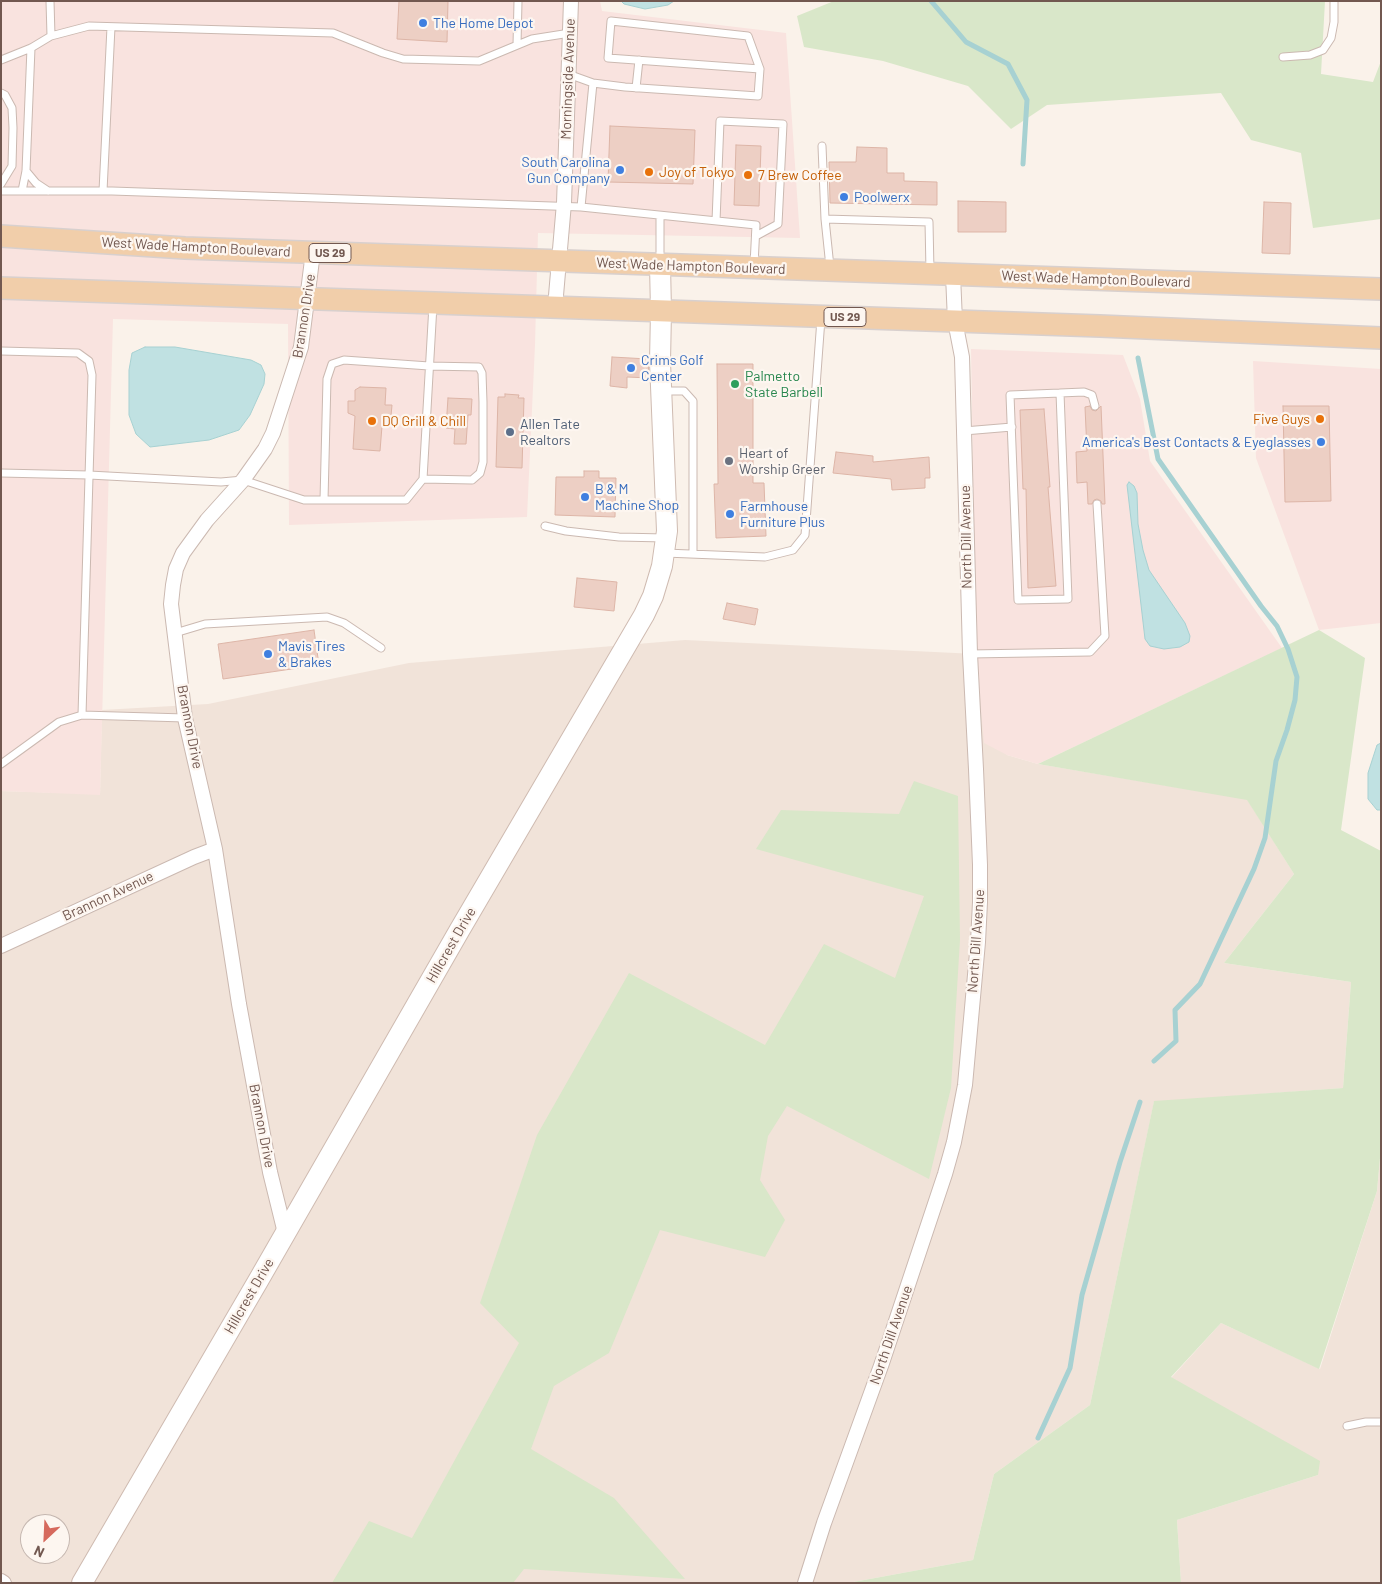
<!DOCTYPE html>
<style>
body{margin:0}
#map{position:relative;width:1382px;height:1584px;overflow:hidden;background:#faf2ea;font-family:Barlow,sans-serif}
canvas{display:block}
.frame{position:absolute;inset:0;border:2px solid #725850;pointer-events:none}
.north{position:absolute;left:20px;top:1514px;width:50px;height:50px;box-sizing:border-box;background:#fdf6f0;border:1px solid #c5b7b0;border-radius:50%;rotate:205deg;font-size:14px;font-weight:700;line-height:20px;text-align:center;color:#725850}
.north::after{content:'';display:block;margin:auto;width:18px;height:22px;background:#d6695d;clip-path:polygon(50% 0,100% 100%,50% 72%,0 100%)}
</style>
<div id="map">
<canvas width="1382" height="1584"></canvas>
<div class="frame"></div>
<div class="north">N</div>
</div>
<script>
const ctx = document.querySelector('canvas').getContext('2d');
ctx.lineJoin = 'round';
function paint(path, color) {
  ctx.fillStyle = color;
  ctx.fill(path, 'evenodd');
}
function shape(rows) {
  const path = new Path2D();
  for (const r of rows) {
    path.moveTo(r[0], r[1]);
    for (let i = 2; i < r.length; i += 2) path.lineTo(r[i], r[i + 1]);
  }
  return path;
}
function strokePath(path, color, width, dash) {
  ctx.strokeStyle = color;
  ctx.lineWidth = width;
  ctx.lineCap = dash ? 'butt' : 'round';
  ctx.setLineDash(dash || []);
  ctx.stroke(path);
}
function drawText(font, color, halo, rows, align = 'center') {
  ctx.font = font + ' Barlow,sans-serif';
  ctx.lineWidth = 4.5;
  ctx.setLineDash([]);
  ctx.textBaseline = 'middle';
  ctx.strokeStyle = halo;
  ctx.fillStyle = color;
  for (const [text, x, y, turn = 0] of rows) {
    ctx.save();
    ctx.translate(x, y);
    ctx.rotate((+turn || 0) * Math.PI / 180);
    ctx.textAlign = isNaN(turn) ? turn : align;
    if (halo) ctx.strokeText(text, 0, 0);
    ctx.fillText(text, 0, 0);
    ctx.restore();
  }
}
const residential = shape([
 [685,640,976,654,1007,755,1038,764,1247,799,1294,874,1224,963,1351,982,1343,1088,1154,1102,1090,1405,994,1474,973,1560,848,1583,1,1583,1,791,100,794,102,710,208,704,409,663],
 [30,1524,60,1524,60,1554,30,1554],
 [1381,1147,1381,1583,1181,1583,1177,1520,1318,1475,1171,1378,1221,1323,1320,1369,1377,1191]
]);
const commercial = shape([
 [1,1,600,1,602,11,786,33,800,238,538,233,535,345,527,517,289,525,288,324,113,319,100,795,1,791],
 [971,349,1123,355,1140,399,1150,461,1282,648,1038,764,1007,755,984,743,976,654],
 [1253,361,1381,369,1381,623,1319,630,1256,458]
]);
const green = shape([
 [834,1,1325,1,1321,74,1373,82,1381,61,1380,88,1381,90,1381,219,1313,228,1301,153,1251,140,1221,93,1047,105,1011,129,968,86,883,61,804,47,797,16],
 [1319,630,1365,658,1341,830,1381,851,1381,1147,1377,1191,1319,1369,1221,1323,1171,1377,1320,1461,1318,1475,1177,1520,1181,1583,848,1583,973,1560,994,1474,1090,1405,1154,1101,1343,1088,1351,982,1224,963,1294,874,1247,800,1038,764],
 [914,781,958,796,960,940,951,1088,929,1179,787,1106,768,1136,760,1180,785,1220,765,1257,660,1230,609,1353,554,1386,531,1449,614,1498,685,1579,524,1569,513,1583,332,1583,369,1521,412,1538,519,1343,480,1303,537,1135,629,973,765,1045,824,944,895,978,924,896,756,849,781,810,899,814]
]);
const water = shape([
 [621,1,674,1,668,5,645,9,624,4,621,1],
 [145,347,175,347,251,360,261,365,265,374,264,384,250,415,239,430,209,440,150,447,136,434,129,415,129,370,132,353,145,347],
 [1129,482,1134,486,1137,493,1138,524,1143,550,1149,570,1185,623,1190,636,1189,642,1180,647,1164,649,1150,646,1145,639,1127,485,1129,482],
 [1381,743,1381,810,1377,810,1368,799,1368,773,1377,745,1381,743]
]);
const stream = shape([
 [931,1,966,42,1008,64,1027,100,1023,164],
 [1138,358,1158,459,1261,606,1277,626,1288,649,1297,677,1295,700,1287,730,1276,761,1265,838,1254,869,1200,984,1175,1010,1176,1041,1154,1061],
 [1038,1438,1070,1368,1082,1295,1120,1162,1140,1102]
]);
const building = shape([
 [399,1,448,1,447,42,397,39,399,1],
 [610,126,695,130,693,184,608,182,610,126],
 [736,145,761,146,759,206,734,205,736,145],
 [857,147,887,148,887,173,904,173,904,181,937,182,937,205,830,203,829,162,856,162,857,147],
 [958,201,1006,202,1006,232,958,232,958,201],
 [1264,202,1291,203,1290,254,1262,253,1264,202],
 [612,357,648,359,649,378,627,377,627,388,610,386,612,357],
 [717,364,753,364,753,483,764,483,766,536,716,538,714,484,718,484,717,364],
 [360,387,386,388,385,405,392,405,390,427,382,426,380,451,353,449,355,416,348,413,348,401,355,401,355,390,360,387],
 [505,394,519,395,518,398,524,398,522,468,496,467,498,397,505,397,505,394],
 [448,398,472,399,471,415,468,415,466,444,454,444,455,429,446,428,448,398],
 [1090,406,1092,410,1096,411,1101,406,1105,504,1102,504,1101,501,1097,499,1094,500,1092,504,1088,504,1087,482,1077,483,1076,452,1087,451,1085,407,1090,406],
 [1283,406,1329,406,1331,501,1285,502,1283,406],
 [1044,409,1050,487,1048,487,1056,586,1028,588,1026,489,1023,489,1020,410,1044,409],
 [836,452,873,456,873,462,929,457,930,478,925,478,925,488,892,490,891,479,833,473,836,452],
 [584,471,599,471,599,478,616,478,615,517,555,515,556,477,584,477,584,471],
 [577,578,617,582,614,611,574,607,577,578],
 [727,603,758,609,755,625,723,619,727,603],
 [314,630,319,665,223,679,218,644,314,630]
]);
const lane = shape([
 [50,1,51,36],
 [517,45,518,1],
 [1283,57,1310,55,1323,50,1331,38,1334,22,1334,1],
 [1,60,31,48,51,36,89,26,333,33,383,53,403,59,479,61,532,39,570,33],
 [568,74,593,83,581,207,756,225,754,265],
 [593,83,625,87,758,96,760,69,608,58,611,21,748,36,760,69],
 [636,88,639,60],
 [1,93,5,95,12,108,13,128,12,166,1,184],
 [822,146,825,219],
 [26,171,36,183,48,191],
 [1,191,112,191,581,207],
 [22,191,26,171,31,48],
 [103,191,111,27],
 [716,221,720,121,783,124,778,224,756,236],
 [660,262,660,216],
 [830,267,825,219,929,222,930,271],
 [1,351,78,353,89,361,92,375,82,715],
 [663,391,684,391,693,401,693,554],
 [1060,393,1068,599,1018,600,1010,395,1060,393],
 [1060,393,1084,392,1092,395,1095,406],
 [964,431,1012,427],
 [1,473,89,475,221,482,243,480,304,500,406,500,423,479,433,305],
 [324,500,327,379,332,364,344,360,429,366,479,367,482,373,483,402,483,462,480,473,472,480,423,479],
 [545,526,566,531,619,537,665,538],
 [665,553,765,557,793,550,805,535,821,319],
 [175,633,205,624,327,617,344,623,381,648],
 [970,654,1090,652,1105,636,1097,504],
 [1,764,59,722,82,715,185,718],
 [1347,1426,1366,1422,1381,1422]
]);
const street = shape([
 [555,307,564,203,571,1],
 [1,946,194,857,215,849],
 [285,1233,270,1172,239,1004,215,849,185,718,171,604,173,585,176,569,183,553,207,520,243,480,265,449,273,433,301,347,313,252],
 [1,1581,4,1583],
 [805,1583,824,1523,882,1363,945,1174,954,1142,965,1085,978,942,980,902,980,865,976,769,970,654,962,357,955,321,953,275]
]);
const secondary = shape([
 [82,1583,258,1281,459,931,644,615,653,596,662,566,667,531,660,362,661,311,660,265]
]);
const primary = shape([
 [1,236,185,248,1381,289],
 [1,288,1100,326,1381,338]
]);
const markers = [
 [423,23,5,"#3f7fe0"],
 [620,170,5,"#3f7fe0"],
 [649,172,5,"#e8710a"],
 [748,175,5,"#e8710a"],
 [844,197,5,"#3f7fe0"],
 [631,368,5,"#3f7fe0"],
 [735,384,5,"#2e9e5b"],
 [1320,419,5,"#e8710a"],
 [372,421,5,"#e8710a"],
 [510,432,5,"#5c6f8a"],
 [1321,442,5,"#3f7fe0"],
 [729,461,5,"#6b7280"],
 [585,497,5,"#3f7fe0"],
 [730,514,5,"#3f7fe0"],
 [268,654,5,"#3f7fe0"]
];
const shields = [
 [330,253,42],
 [845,317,42]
];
const shieldNames = [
 ["US 29",330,253],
 ["US 29",845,317]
];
const shopNames = [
 ["The Home Depot",433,23],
 ["South Carolina",610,162,"right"],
 ["Gun Company",610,178,"right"],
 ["Poolwerx",854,197],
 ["Crims Golf",641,360],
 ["Center",641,376],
 ["America's Best Contacts & Eyeglasses",1311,442,"right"],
 ["B & M",595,489],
 ["Machine Shop",595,505],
 ["Farmhouse",740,506],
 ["Furniture Plus",740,522],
 ["Mavis Tires",278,646],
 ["& Brakes",278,662]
];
const streetNames = [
 ["Morningside Avenue",568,79,-88],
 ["West Wade Hampton Boulevard",196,247,3],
 ["West Wade Hampton Boulevard",691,266,2],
 ["West Wade Hampton Boulevard",1096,279,2],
 ["Brannon Drive",304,316,-81],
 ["North Dill Avenue",966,537,-91],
 ["Brannon Drive",190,727,79],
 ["Brannon Avenue",108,896,-25],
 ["North Dill Avenue",976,941,-86],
 ["Hillcrest Drive",451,945,-60],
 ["Brannon Drive",262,1126,79],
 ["Hillcrest Drive",249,1296,-60],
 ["North Dill Avenue",891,1335,-71]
];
const foodNames = [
 ["Joy of Tokyo",659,172],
 ["7 Brew Coffee",758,175],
 ["Five Guys",1310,419,"right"],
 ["DQ Grill & Chill",382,421]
];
const leisureNames = [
 ["Palmetto",745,376],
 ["State Barbell",745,392]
];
const serviceNames = [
 ["Allen Tate",520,424],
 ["Realtors",520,440]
];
const worshipNames = [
 ["Heart of",739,453],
 ["Worship Greer",739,469]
];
paint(residential, '#f1e3d9');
paint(commercial, '#f9e3df');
paint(green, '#d9e7c9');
paint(water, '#c0e1e2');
strokePath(water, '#a7d1d2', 1);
strokePath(stream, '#a7d1d2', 5);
paint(building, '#edcfc4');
strokePath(building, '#ddb5a7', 1);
strokePath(lane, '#cbb9b1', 9);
strokePath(street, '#cbb9b1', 16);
strokePath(secondary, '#cfbbb1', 22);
strokePath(primary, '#d8d0ce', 24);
strokePath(lane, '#fff', 7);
strokePath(street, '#fff', 14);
strokePath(secondary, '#fff', 20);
strokePath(primary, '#f1ceaa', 21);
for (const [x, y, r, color] of markers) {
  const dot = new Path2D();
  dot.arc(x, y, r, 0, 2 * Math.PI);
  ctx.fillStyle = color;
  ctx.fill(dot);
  strokePath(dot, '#fdf6f0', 2);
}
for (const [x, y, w] of shields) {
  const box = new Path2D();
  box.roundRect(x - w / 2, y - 9.5, w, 19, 4);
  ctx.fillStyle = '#fdf6f0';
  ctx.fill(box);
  strokePath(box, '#725850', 1);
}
drawText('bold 12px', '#725850', null, shieldNames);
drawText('14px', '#366cbe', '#fdf6f0', shopNames, 'left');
drawText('14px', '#725850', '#fdf6f0', streetNames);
drawText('14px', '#c56008', '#fdf6f0', foodNames, 'left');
drawText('14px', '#27864d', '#fdf6f0', leisureNames, 'left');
drawText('14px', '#4e5e75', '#fdf6f0', serviceNames, 'left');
drawText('14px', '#5b616d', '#fdf6f0', worshipNames, 'left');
</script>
